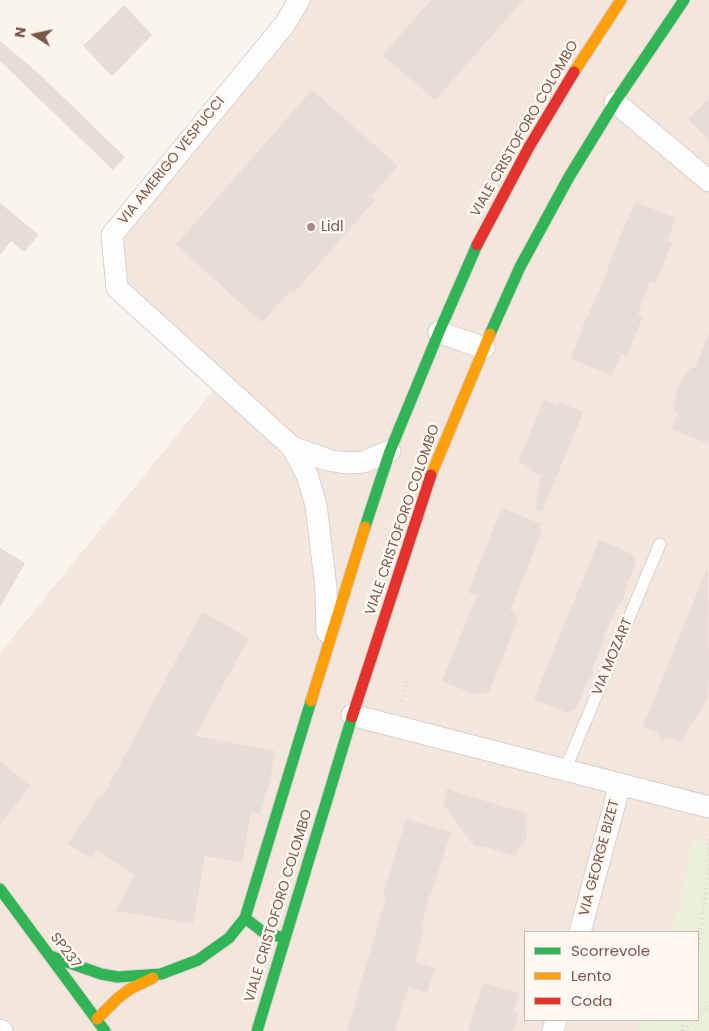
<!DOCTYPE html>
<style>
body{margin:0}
#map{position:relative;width:709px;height:1031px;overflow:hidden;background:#faf4ef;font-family:Poppins,sans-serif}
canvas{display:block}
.legend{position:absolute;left:524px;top:931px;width:175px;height:90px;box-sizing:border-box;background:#fff9f2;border:1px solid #cab8af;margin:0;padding:6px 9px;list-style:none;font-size:15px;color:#7b574b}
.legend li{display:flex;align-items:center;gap:10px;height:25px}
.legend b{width:25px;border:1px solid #cab8af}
.north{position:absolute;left:10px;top:10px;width:50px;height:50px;-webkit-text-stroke:4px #fff9f2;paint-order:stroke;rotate:280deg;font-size:14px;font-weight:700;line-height:20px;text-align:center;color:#7b574b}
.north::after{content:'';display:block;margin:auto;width:18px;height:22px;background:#7b574b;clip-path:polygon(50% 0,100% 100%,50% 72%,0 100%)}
</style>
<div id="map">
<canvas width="709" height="1031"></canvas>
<ul class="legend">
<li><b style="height:6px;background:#30b455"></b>Scorrevole</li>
<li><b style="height:6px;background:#ff9f0a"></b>Lento</li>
<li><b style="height:6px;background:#e5322d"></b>Coda</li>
</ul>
<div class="north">N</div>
</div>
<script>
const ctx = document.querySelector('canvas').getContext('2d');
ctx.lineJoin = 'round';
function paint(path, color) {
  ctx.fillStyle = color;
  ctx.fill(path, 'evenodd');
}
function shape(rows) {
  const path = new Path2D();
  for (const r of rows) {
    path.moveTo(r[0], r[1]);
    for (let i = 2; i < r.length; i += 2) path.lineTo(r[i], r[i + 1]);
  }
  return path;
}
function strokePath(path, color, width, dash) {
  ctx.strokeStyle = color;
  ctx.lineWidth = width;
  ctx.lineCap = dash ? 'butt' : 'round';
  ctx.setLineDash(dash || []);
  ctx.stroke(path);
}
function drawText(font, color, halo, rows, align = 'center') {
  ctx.font = font + ' Poppins,sans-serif';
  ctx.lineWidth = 5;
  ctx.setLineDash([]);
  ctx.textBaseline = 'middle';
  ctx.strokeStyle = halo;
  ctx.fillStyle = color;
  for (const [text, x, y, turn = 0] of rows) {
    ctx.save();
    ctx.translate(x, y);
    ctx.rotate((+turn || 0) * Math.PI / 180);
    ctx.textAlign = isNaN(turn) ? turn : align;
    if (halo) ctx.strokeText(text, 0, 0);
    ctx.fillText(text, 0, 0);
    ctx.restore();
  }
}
const residential = shape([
 [299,0,709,0,709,1031,0,1031,0,653,220,382,117,288,112,235],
 [525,932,698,932,698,1020,525,1020]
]);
const green = shape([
 [693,840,709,843,709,1031,637,1031,641,1020,698,1020,698,932,671,932,678,910]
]);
const building = shape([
 [431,0,523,0,435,100,383,55],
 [124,5,152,35,112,76,83,46],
 [0,41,37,72,125,157,113,170,0,61],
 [312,90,398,166,371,196,375,200,293,294,290,291,262,322,176,245],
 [709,98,709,140,688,119],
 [635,202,676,218,667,241,672,243,655,283,650,281,638,314,643,316,627,356,621,354,612,376,571,359,583,326,605,278,612,256],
 [0,203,39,235,24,252,11,241,0,255],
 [708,335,709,335,709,444,672,429,678,412,673,410,677,389,691,367,695,368],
 [544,400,558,405,559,402,583,412,542,512,535,510,541,475,531,471,532,468,518,462],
 [502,508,541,524,539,528,542,532,510,610,513,611,518,620,489,692,477,695,442,681,477,596,468,592],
 [599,540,632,554,636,563,625,589,624,599,618,605,604,636,603,643,593,666,593,675,587,682,576,709,568,713,534,699],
 [0,548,25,563,0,607],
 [708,566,709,678,708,696,704,705,689,727,682,743,672,738,661,741,658,733,643,727],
 [202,612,249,638,195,736,275,751,270,781,260,814,251,812,242,863,205,856,193,924,116,911,135,875,96,850,91,858,68,844,99,796,102,798],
 [0,761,30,786,0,824],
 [447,789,528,814,525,825,527,839,517,850,516,856,482,846,475,847,443,804],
 [406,819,451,832,431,895,430,894,421,928,424,929,415,962,435,968,427,993,408,987,395,1031,347,1031,386,897,383,895],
 [483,983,519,993,513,1012,518,1014,516,1024,513,1031,468,1031]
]);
const path = shape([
 [400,706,407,680],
 [698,949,708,874,709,838],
 [698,1017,709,1005],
 [682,1031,684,1020],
 [684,1031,695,1020]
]);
const lane = shape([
 [565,770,660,544]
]);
const street = shape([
 [299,0,285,24,112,235,117,288,292,447,307,475,316,505,326,588,327,632],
 [615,102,709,181],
 [439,332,484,348],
 [292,447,328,460,346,463,364,462,390,451],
 [352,715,709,807],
 [580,932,620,784],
 [0,1030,2,1031],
 [553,1031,556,1020]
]);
const fast = shape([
 [490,334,520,267,569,177,615,102,684,0],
 [365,527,390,451,439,332,477,245],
 [0,889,105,1031],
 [245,918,263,932,284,938],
 [50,956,101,974,118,977,161,974,198,960,229,938,245,918,311,701],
 [257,1031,352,717]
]);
const slow = shape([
 [574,72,621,0],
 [431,475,490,334],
 [311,701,365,527],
 [97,1019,118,998,130,989,153,978]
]);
const jam = shape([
 [477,245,529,147,574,72],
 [352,717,431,475]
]);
const markers = [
 [311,227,5,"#a78e84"]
];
const streetNames = [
 ["VIALE CRISTOFORO COLOMBO",525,129,-60],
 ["VIA AMERIGO VESPUCCI",172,161,-51],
 ["VIALE CRISTOFORO COLOMBO",403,520,-71],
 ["VIA MOZART",613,657,-67],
 ["VIA GEORGE BIZET",600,858,-75],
 ["VIALE CRISTOFORO COLOMBO",279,906,-73],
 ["SP237",65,951,53]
];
const poiNames = [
 ["Lidl",321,227]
];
paint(residential, '#f3e6dd');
paint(green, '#e8f0d9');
paint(building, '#e7dcd6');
strokePath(lane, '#d9d0cc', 13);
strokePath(street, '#d9d0cc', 23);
strokePath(fast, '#dad0ca', 13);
strokePath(slow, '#dad0ca', 13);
strokePath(jam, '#dad0ca', 13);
strokePath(path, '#ddd2cf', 3, [1, 4]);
strokePath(lane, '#fefdfd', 11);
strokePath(street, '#fefdfd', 21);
strokePath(fast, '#30b455', 11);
strokePath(slow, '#ff9f0a', 11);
strokePath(jam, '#e5322d', 11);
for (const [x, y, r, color] of markers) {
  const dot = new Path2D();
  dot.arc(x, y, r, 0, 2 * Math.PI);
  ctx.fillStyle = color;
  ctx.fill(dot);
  strokePath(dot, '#fff9f2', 2);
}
drawText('14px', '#7b574b', '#fff9f2', streetNames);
drawText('14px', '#7b574b', '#fff9f2', poiNames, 'left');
</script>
